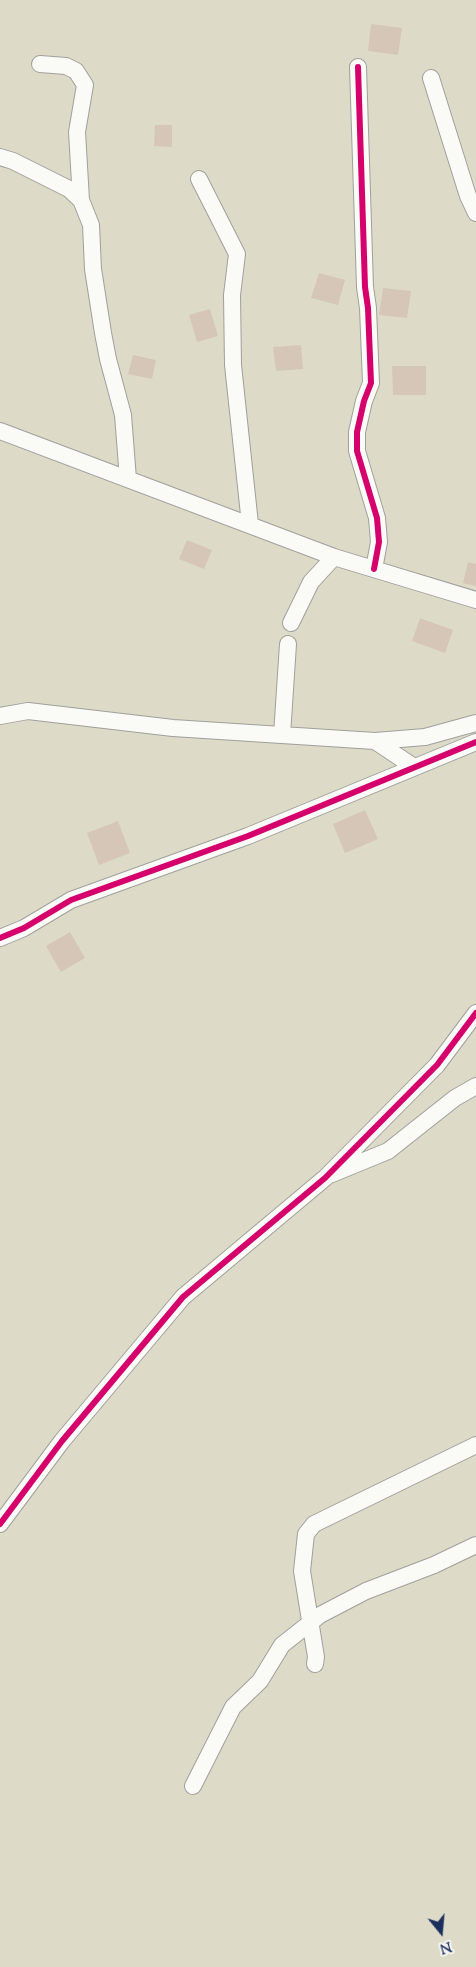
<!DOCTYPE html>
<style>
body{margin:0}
#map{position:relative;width:476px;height:1967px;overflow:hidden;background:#dddbc8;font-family:"Sorts Mill Goudy",serif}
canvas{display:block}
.north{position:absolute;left:416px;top:1907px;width:50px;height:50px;-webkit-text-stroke:4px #f6f6f2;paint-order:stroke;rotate:163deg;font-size:14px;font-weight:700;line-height:20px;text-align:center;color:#1b2f5e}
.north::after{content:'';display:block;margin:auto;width:18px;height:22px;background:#1b2f5e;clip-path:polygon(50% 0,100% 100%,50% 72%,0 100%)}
</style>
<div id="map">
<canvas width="476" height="1967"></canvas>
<div class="north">N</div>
</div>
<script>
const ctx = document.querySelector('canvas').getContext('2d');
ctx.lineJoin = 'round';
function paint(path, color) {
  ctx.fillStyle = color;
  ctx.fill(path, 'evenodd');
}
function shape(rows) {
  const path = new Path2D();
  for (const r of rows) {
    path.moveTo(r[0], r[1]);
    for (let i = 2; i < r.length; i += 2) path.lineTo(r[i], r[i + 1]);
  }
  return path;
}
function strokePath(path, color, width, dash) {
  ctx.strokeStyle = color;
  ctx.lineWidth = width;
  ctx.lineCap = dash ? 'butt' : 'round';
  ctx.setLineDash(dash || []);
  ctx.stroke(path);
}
const building = shape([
 [371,24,402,28,398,55,368,51],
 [155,125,172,125,172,147,154,146],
 [319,273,345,280,338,305,311,298],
 [383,288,411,291,407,318,379,315],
 [210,309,218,336,197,342,189,315],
 [301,345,303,369,276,371,273,347],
 [133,355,156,360,152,379,128,374],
 [392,366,426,366,426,395,393,395],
 [187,540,212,550,204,569,179,559],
 [468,562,476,564,476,586,463,583],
 [420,618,453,630,445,653,412,641],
 [365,810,378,839,345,853,333,824],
 [118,821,130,853,99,865,87,833],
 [70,932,85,958,61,972,46,946]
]);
const minor = shape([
 [40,64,66,66,76,71,85,85,77,132,81,200],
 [358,67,365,287,368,308,371,383,364,401,357,432,357,451,377,518,379,542,374,569],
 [431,78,468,196,476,213],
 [0,157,13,161,69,189,81,200,91,225,93,269,103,333,108,359,123,415,128,479],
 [199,179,237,254,232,295,233,365,250,524],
 [0,431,334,557,476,600],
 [291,623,311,582,334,557],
 [0,716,28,711,173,728,375,741,425,737,476,723],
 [282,735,288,644],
 [375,741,414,767],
 [0,938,24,928,71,900,248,836,476,742],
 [332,1174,388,1151,455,1098,476,1086],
 [0,1524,62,1441,183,1297,325,1178,437,1065,476,1013],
 [315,1664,316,1657,302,1571,306,1534,314,1524,476,1445],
 [193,1786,233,1707,260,1681,282,1645,320,1615,366,1591,434,1565,476,1545]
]);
const cycleway = shape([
 [358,67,365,287,368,308,371,383,364,401,357,432,357,451,377,518,379,542,374,569],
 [0,938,24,928,71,900,248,836,476,742],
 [0,1524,62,1441,183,1297,325,1178,437,1065,476,1013]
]);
paint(building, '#d6c6b8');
strokePath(minor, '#9fa09b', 18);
strokePath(minor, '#fafaf7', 16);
strokePath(cycleway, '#d6006c', 6);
</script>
